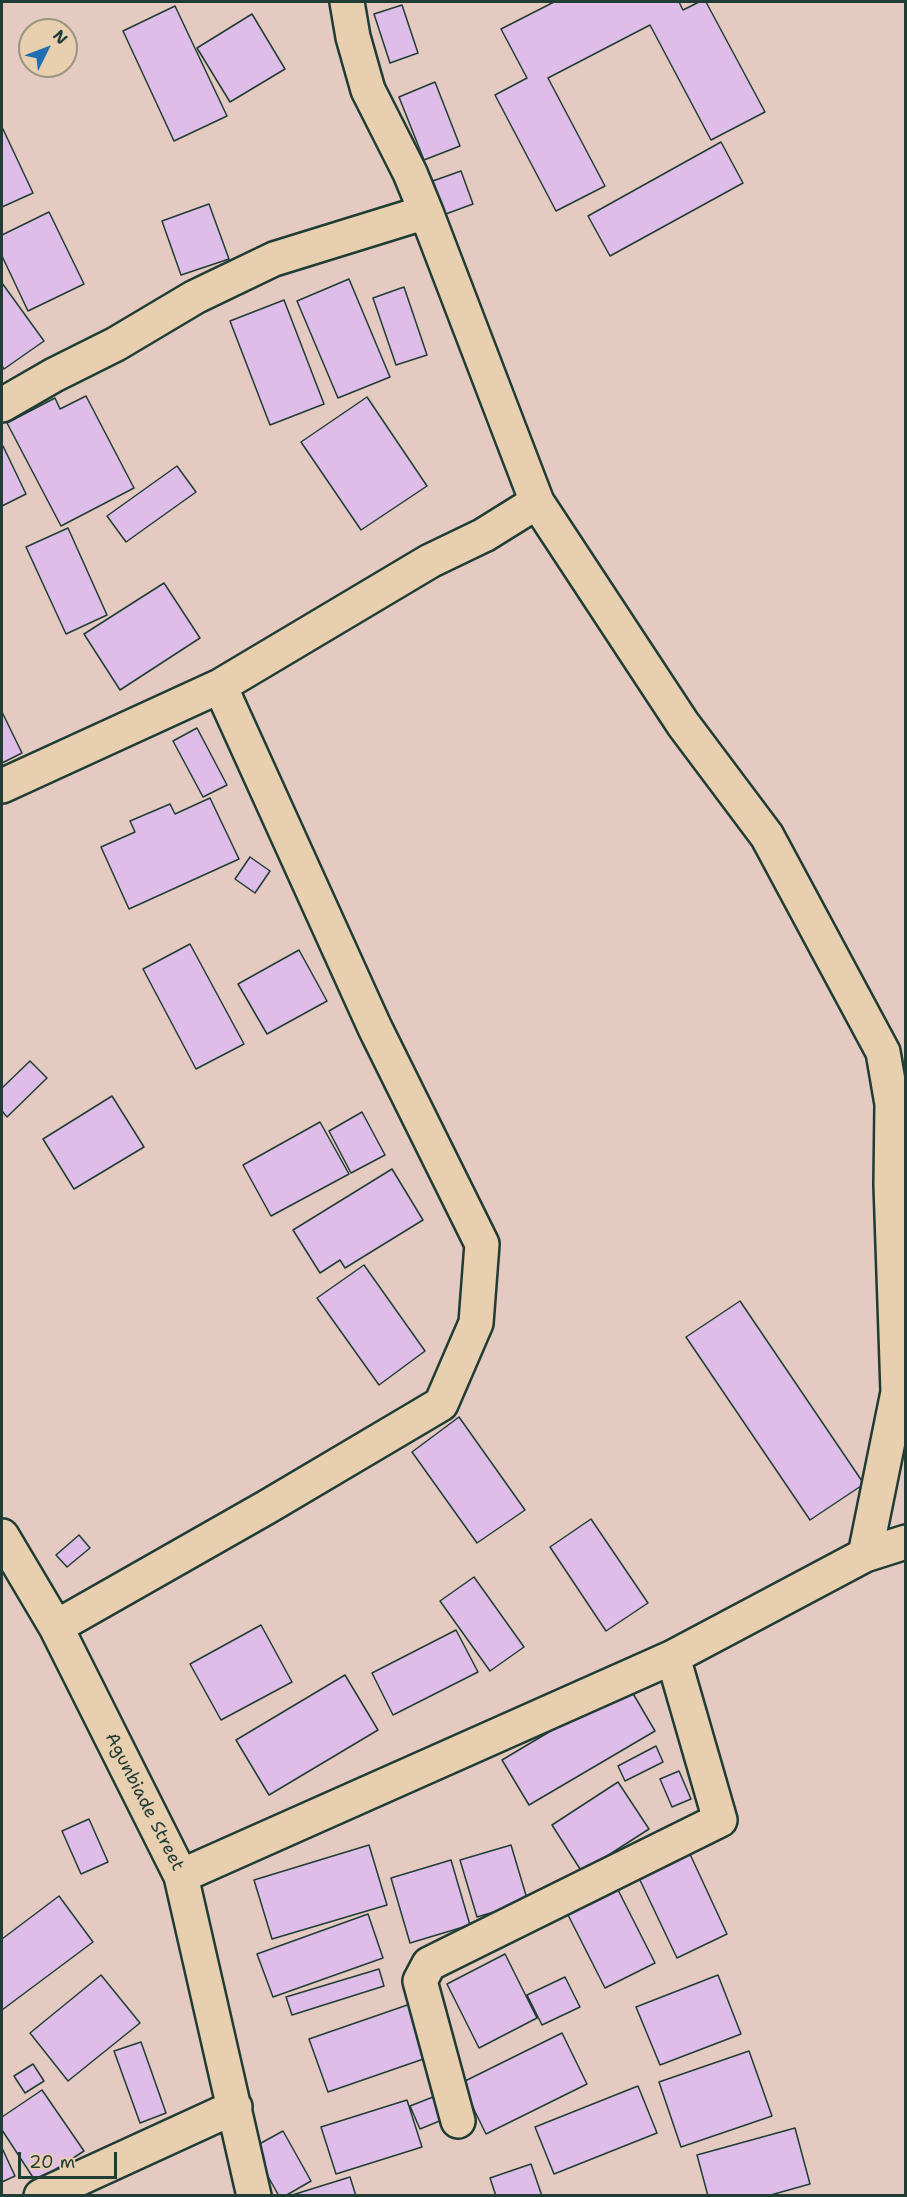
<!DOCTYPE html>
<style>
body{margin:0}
#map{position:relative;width:907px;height:2197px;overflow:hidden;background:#e5cac1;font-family:"Shantell Sans",sans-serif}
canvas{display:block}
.frame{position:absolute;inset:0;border:3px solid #1f3d34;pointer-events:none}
.north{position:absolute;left:18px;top:18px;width:60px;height:60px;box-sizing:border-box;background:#e8cfb0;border:2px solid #98957e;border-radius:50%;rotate:48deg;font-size:16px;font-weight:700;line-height:24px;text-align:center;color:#1f3d34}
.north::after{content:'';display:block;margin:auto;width:21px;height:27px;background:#1f6fb2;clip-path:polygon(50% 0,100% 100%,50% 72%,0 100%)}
.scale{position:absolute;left:18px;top:2152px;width:99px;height:27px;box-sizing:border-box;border:3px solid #1f3d34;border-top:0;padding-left:8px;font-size:18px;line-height:21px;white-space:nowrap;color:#1f3d34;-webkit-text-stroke:4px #e8cfb0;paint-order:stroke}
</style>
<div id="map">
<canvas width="907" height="2197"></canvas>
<div class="frame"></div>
<div class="north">N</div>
<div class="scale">20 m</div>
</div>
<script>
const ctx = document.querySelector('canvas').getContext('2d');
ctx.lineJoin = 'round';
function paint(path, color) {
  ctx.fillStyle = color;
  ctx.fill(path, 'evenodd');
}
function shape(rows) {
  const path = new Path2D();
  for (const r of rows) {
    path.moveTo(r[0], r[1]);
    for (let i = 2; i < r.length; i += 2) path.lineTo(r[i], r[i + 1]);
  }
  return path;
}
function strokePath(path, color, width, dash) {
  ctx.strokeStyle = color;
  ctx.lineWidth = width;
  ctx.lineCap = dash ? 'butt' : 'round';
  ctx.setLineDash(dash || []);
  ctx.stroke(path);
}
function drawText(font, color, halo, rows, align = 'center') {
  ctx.font = font + ' "Shantell Sans",sans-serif';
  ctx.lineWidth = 4.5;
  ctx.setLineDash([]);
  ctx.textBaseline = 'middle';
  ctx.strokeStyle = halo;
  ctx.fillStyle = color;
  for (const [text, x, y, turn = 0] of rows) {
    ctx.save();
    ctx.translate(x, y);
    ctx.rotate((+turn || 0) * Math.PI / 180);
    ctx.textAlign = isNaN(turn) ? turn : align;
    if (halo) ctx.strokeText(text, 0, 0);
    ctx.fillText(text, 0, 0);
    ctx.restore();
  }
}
const building = shape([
 [554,2,679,2,683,10,699,2,706,2,765,112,711,140,650,25,548,78,605,186,556,211,495,95,527,78,501,29,554,2],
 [402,5,418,53,390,63,374,14,402,5],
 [175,6,227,116,174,141,123,31,175,6],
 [252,14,285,69,230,102,197,48,252,14],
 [435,82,460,146,424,160,399,97,435,82],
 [2,127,33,193,2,207,2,127],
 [721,142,743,183,610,256,588,216,721,142],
 [461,171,473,204,443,215,430,182,461,171],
 [209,204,229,259,181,275,162,221,209,204],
 [49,212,84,284,28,311,2,256,2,235,49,212],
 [349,279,390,377,338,398,297,301,349,279],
 [2,283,44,341,4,369,2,366,2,283],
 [404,287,427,355,396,365,373,298,404,287],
 [284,300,324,404,270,425,230,321,284,300],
 [86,396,134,488,61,526,7,423,55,398,60,409,86,396],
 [367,397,427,486,361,530,301,442,367,397],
 [2,446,3,446,26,494,2,506,2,446],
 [177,466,196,492,126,542,107,516,177,466],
 [68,528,107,615,66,634,26,547,68,528],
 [164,583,200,638,120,690,84,634,164,583],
 [2,712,22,753,2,763,2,712],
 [197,728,227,785,203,797,173,741,197,728],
 [210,798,239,859,129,909,101,847,135,832,130,821,170,804,175,814,210,798],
 [250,857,270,871,255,893,235,879,250,857],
 [190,944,244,1044,196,1069,143,969,190,944],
 [299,950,327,1001,267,1034,238,984,299,950],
 [30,1061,47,1078,7,1117,2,1111,2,1088,30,1061],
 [112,1096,144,1147,74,1189,43,1139,112,1096],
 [362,1112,385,1155,351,1173,329,1131,362,1112],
 [320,1122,349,1174,271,1216,243,1165,320,1122],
 [392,1169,423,1220,345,1268,340,1260,320,1273,293,1230,392,1169],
 [364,1265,425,1351,379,1385,317,1298,364,1265],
 [740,1301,864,1484,810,1520,686,1337,740,1301],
 [459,1417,525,1510,477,1543,412,1452,459,1417],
 [591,1519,648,1603,606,1631,550,1547,591,1519],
 [79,1535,90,1548,67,1567,56,1555,79,1535],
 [474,1577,524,1647,490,1671,440,1601,474,1577],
 [261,1625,292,1682,221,1720,190,1664,261,1625],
 [456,1630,478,1672,393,1715,372,1673,456,1630],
 [345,1675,378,1730,269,1795,236,1740,345,1675],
 [628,1685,655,1731,529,1805,502,1760,628,1685],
 [656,1746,663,1762,625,1781,618,1766,656,1746],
 [679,1771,691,1799,672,1807,660,1779,679,1771],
 [618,1782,649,1829,582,1872,552,1825,618,1782],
 [89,1819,108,1862,81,1874,62,1831,89,1819],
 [369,1845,387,1905,272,1939,254,1880,369,1845],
 [511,1845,528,1902,477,1917,460,1860,511,1845],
 [689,1852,727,1934,677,1958,638,1876,689,1852],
 [451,1860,470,1925,410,1943,391,1878,451,1860],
 [615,1884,655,1963,605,1988,565,1909,615,1884],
 [59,1896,93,1942,2,2010,2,1939,59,1896],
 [368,1914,383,1958,273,1997,257,1954,368,1914],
 [505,1954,537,2018,479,2048,447,1984,505,1954],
 [379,1969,384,1986,292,2015,286,1997,379,1969],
 [101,1975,140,2023,68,2081,30,2033,101,1975],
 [718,1975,741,2034,660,2065,636,2007,718,1975],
 [565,1977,580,2007,542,2025,527,1995,565,1977],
 [416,2002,435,2055,328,2092,309,2039,416,2002],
 [562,2033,587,2084,486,2134,461,2083,562,2033],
 [141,2042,166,2113,140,2123,114,2051,141,2042],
 [749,2051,772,2116,681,2147,659,2082,749,2051],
 [33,2064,44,2081,25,2093,14,2076,33,2064],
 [638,2086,657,2133,554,2174,535,2127,638,2086],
 [42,2090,84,2151,36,2182,2,2130,2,2117,42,2090],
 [433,2097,442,2120,420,2129,410,2106,433,2097],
 [407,2100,422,2147,336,2174,321,2127,407,2100],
 [795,2128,810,2184,767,2196,708,2196,697,2155,795,2128],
 [283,2131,311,2181,285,2196,279,2196,252,2148,283,2131],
 [2,2148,15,2176,2,2182,2,2148],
 [531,2164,542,2196,496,2196,490,2178,531,2164],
 [350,2177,356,2196,289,2196,350,2177]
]);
const minor = shape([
 [2,405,54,375,116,344,195,297,274,259,426,212],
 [537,502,683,724,767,836,883,1052,892,1104,891,1185,898,1392,865,1555],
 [2,786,220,686,430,561,484,535,537,502,426,212,410,173,368,90,353,37,347,2],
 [2,1536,56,1627,181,1876,254,2196],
 [56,1627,267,1507,441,1404,476,1323,482,1244,375,1028,220,686],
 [181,1876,673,1657,865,1555,906,1542],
 [458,2121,420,1981,429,1964,720,1820,673,1657],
 [41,2196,235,2107]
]);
const streetNames = [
 ["Agunbiade Street",144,1802,63]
];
paint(building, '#debde9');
strokePath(building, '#1f3d34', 1.5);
strokePath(minor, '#1f3d34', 38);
strokePath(minor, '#e8cfb0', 33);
drawText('18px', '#1f3d34', '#e8cfb0', streetNames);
</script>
